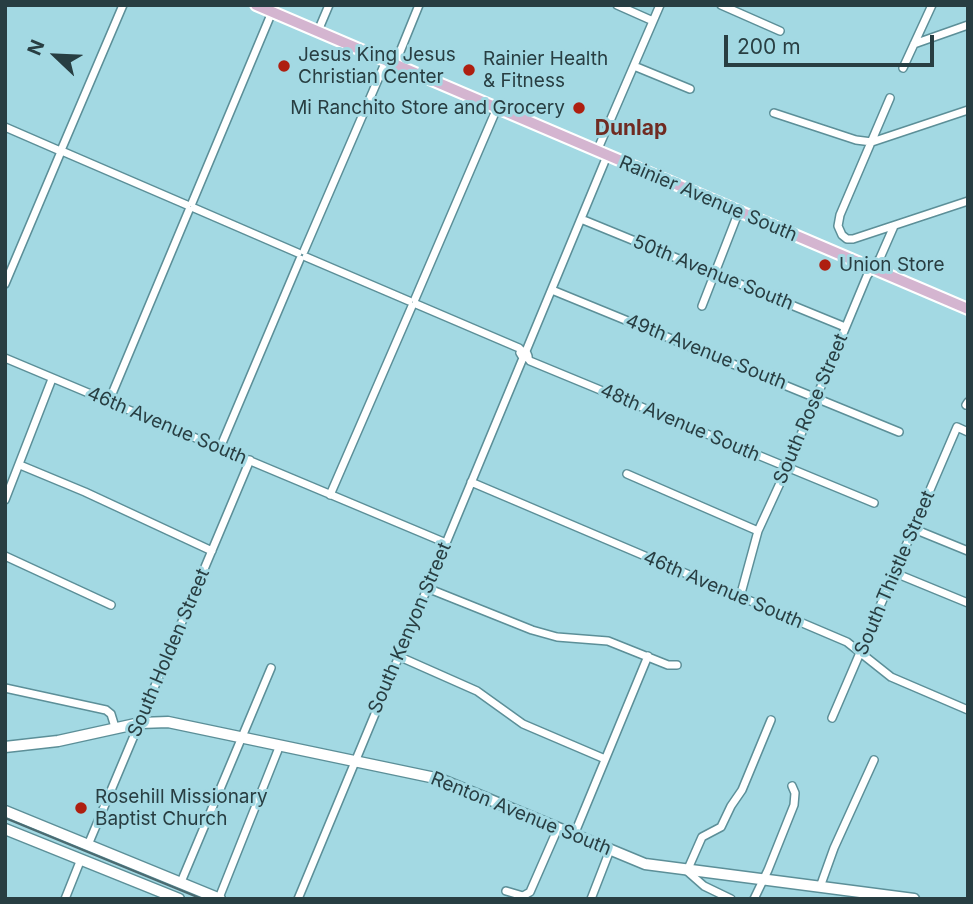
<!DOCTYPE html>
<style>
body{margin:0}
#map{position:relative;width:973px;height:904px;overflow:hidden;background:#a3d9e3;font-family:Inter,sans-serif}
canvas{display:block}
.frame{position:absolute;inset:0;border:7px solid #283e42;pointer-events:none}
.north{position:absolute;left:21px;top:21px;width:70px;height:70px;-webkit-text-stroke:5px #a3d9e3;paint-order:stroke;rotate:293deg;font-size:19px;font-weight:700;line-height:28px;text-align:center;color:#283e42}
.north::after{content:'';display:block;margin:auto;width:24px;height:32px;background:#283e42;clip-path:polygon(50% 0,100% 100%,50% 72%,0 100%)}
.scale{position:absolute;left:724px;top:35px;width:210px;height:32px;box-sizing:border-box;border:4px solid #283e42;border-top:0;padding-left:9px;font-size:21px;line-height:24px;white-space:nowrap;color:#283e42;-webkit-text-stroke:5px #a3d9e3;paint-order:stroke}
</style>
<div id="map">
<canvas width="973" height="904"></canvas>
<div class="frame"></div>
<div class="north">N</div>
<div class="scale">200 m</div>
</div>
<script>
const ctx = document.querySelector('canvas').getContext('2d');
ctx.lineJoin = 'round';
function shape(rows) {
  const path = new Path2D();
  for (const r of rows) {
    path.moveTo(r[0], r[1]);
    for (let i = 2; i < r.length; i += 2) path.lineTo(r[i], r[i + 1]);
  }
  return path;
}
function strokePath(path, color, width, dash) {
  ctx.strokeStyle = color;
  ctx.lineWidth = width;
  ctx.lineCap = dash ? 'butt' : 'round';
  ctx.setLineDash(dash || []);
  ctx.stroke(path);
}
function drawText(font, color, halo, rows, align = 'center') {
  ctx.font = font + ' Inter,sans-serif';
  ctx.lineWidth = 6;
  ctx.setLineDash([]);
  ctx.textBaseline = 'middle';
  ctx.strokeStyle = halo;
  ctx.fillStyle = color;
  for (const [text, x, y, turn = 0] of rows) {
    ctx.save();
    ctx.translate(x, y);
    ctx.rotate((+turn || 0) * Math.PI / 180);
    ctx.textAlign = isNaN(turn) ? turn : align;
    if (halo) ctx.strokeText(text, 0, 0);
    ctx.fillText(text, 0, 0);
    ctx.restore();
  }
}
const minor = shape([
 [617,5,653,21],
 [721,5,780,31],
 [318,31,329,5],
 [914,44,968,25],
 [395,64,419,5],
 [634,66,690,89],
 [903,68,932,5],
 [890,98,840,215,838,226,842,235,847,239,853,239,968,201],
 [774,113,856,140,872,142,968,110],
 [5,127,58,150],
 [62,148,123,5],
 [597,151,660,5],
 [64,152,187,205],
 [192,203,272,12],
 [194,208,298,253],
 [581,219,845,327],
 [304,251,386,61],
 [306,257,409,301],
 [5,284,60,154],
 [552,290,899,432],
 [415,299,497,108],
 [416,304,519,348,522,351],
 [702,306,739,211],
 [526,351,528,356,523,358,520,353,526,351,607,156],
 [527,357,530,361,874,503],
 [5,358,446,543],
 [109,401,189,210],
 [966,405,968,402],
 [220,448,300,259],
 [20,465,85,492,212,551],
 [627,474,758,531],
 [471,482,847,642,891,677,968,710],
 [330,495,412,306],
 [5,500,52,379],
 [914,529,968,551],
 [5,556,111,605],
 [895,573,968,603],
 [427,588,532,630,557,637,608,641,668,665,677,665],
 [740,597,758,531,787,468,867,276,880,258,894,226],
 [398,656,477,691,523,724,605,759],
 [5,688,106,710,111,714,115,727],
 [832,718,957,427,968,432],
 [574,835,648,656],
 [88,845,250,460],
 [181,882,271,668],
 [820,887,834,848,874,760],
 [506,891,523,896,530,892,558,828],
 [219,898,280,745],
 [65,899,81,859],
 [298,899,523,358],
 [591,899,610,850],
 [731,899,704,886,687,871,702,837,721,827,731,806,742,790,771,720],
 [754,899,768,870,794,805,795,793,792,786]
]);
const secondary = shape([
 [5,747,58,741,140,723,168,722,440,779,645,864,914,899],
 [5,811,220,899],
 [5,829,179,899]
]);
const primary = shape([
 [256,5,968,309]
]);
const tram = shape([
 [5,818,202,899]
]);
const markers = [
 [284,66,7,"#ae1f10"],
 [469,70,7,"#ae1f10"],
 [579,108,7,"#ae1f10"],
 [825,265,7,"#ae1f10"],
 [81,808,7,"#ae1f10"]
];
const poiNames = [
 ["Jesus King Jesus",298,55],
 ["Christian Center",298,77],
 ["Rainier Health",483,59],
 ["& Fitness",483,81],
 ["Mi Ranchito Store and Grocery",565,108,"right"],
 ["Union Store",839,265],
 ["Rosehill Missionary",95,797],
 ["Baptist Church",95,819]
];
const streetNames = [
 ["Rainier Avenue South",708,199,23],
 ["50th Avenue South",713,273,22],
 ["49th Avenue South",706,352,22],
 ["South Rose Street",811,409,-67],
 ["48th Avenue South",680,423,23],
 ["46th Avenue South",167,426,23],
 ["South Thistle Street",895,573,-67],
 ["46th Avenue South",723,590,23],
 ["South Kenyon Street",410,628,-67],
 ["South Holden Street",169,653,-67],
 ["Renton Avenue South",521,814,22]
];
const neighbourhoodNames = [
 ["Dunlap",631,129]
];
strokePath(minor, '#5c8f98', 10);
strokePath(secondary, '#5c8f98', 13);
strokePath(primary, '#fff', 14);
strokePath(minor, '#fff', 7);
strokePath(secondary, '#fff', 10);
strokePath(primary, '#d4b5d0', 10);
strokePath(tram, '#4b6a70', 2);
for (const [x, y, r, color] of markers) {
  const dot = new Path2D();
  dot.arc(x, y, r, 0, 2 * Math.PI);
  ctx.fillStyle = color;
  ctx.fill(dot);
  strokePath(dot, '#a3d9e3', 2.5);
}
drawText('19px', '#283e42', '#a3d9e3', poiNames, 'left');
drawText('19px', '#283e42', '#a3d9e3', streetNames);
drawText('bold 21px', '#702b22', '#a3d9e3', neighbourhoodNames);
</script>
